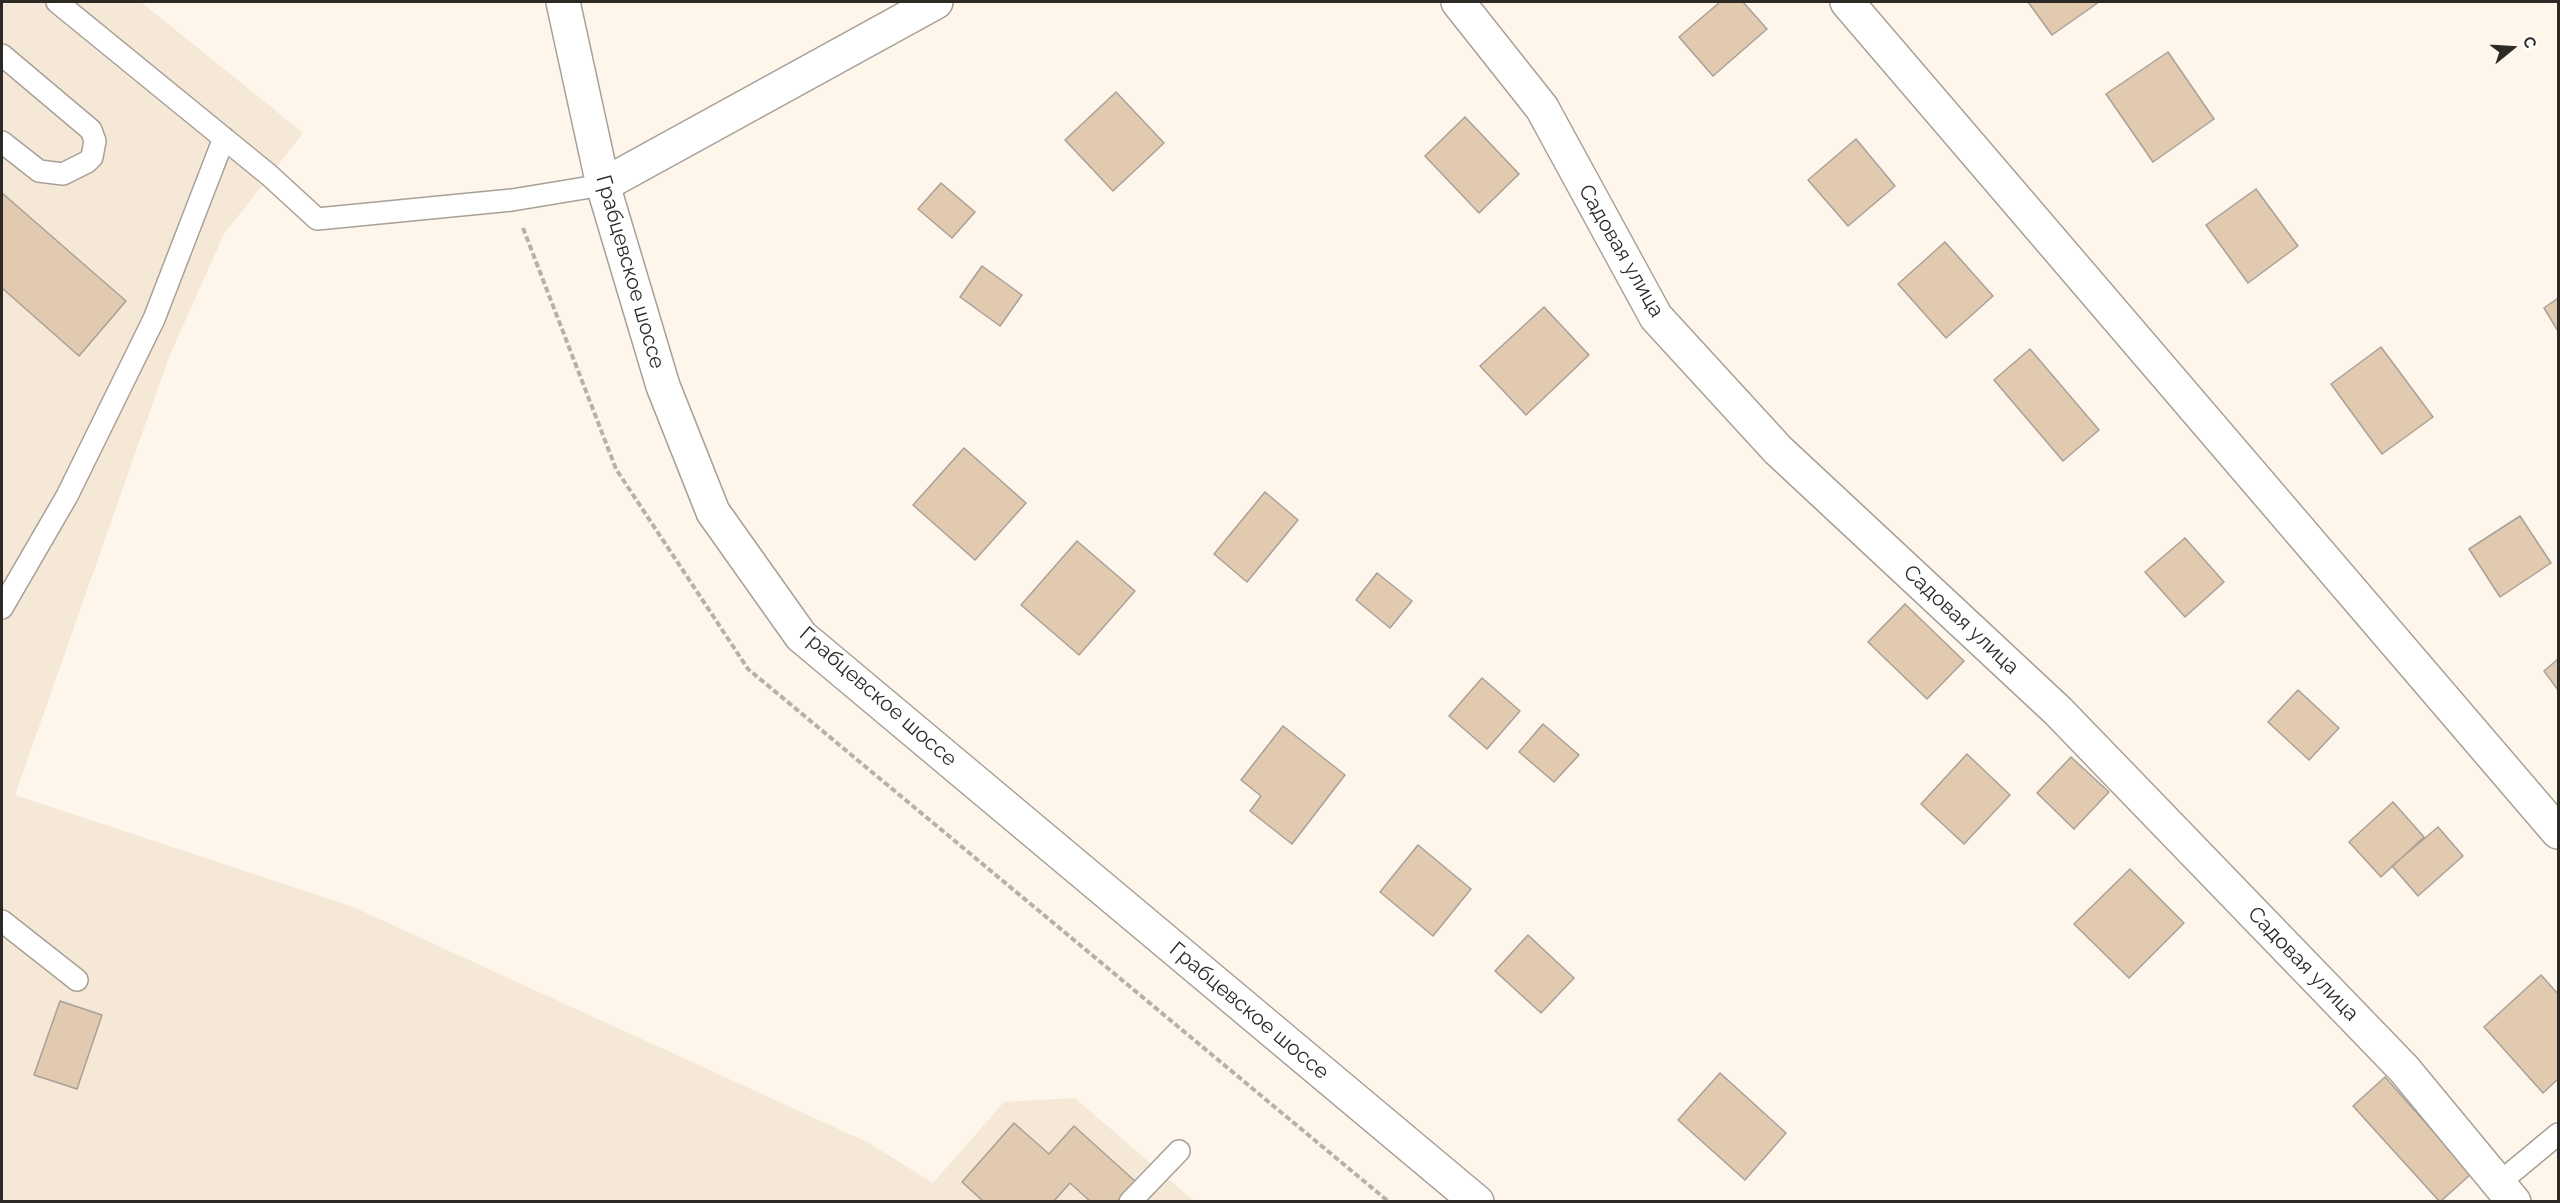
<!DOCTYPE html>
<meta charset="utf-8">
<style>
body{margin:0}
#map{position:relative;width:2560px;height:1203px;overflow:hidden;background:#fef5eb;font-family:Raleway,sans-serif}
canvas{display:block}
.frame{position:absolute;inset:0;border:3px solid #2d2a26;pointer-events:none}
.north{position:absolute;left:2482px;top:18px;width:60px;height:60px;-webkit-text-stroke:4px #fff;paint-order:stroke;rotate:72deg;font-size:16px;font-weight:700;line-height:24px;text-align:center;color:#2d2a26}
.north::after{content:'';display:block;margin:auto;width:21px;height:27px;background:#2d2a26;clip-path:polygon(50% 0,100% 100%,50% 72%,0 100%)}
</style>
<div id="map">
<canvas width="2560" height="1203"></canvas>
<div class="frame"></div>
<div class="north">С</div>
</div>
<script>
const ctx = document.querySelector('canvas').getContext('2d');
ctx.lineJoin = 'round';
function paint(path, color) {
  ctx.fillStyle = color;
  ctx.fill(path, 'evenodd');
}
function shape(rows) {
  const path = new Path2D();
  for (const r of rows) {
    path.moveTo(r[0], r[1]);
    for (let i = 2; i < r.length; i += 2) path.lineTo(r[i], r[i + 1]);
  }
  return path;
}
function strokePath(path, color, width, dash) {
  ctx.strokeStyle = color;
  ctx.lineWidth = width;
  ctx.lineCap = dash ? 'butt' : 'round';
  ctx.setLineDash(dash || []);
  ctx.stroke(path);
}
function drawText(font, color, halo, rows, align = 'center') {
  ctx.font = font + ' Raleway,sans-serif';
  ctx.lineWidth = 5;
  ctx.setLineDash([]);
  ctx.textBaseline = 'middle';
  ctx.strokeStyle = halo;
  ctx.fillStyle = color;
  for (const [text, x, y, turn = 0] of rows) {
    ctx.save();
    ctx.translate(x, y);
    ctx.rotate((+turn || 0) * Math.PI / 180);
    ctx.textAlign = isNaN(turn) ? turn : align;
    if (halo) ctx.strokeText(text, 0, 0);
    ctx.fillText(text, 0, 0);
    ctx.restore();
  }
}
const built = shape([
 [2,2,141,2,303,133,224,234,169,357,15,795,353,907,869,1143,933,1183,1004,1102,1075,1098,1194,1201,2,1202]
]);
const building = shape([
 [1720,2,1743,2,1767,29,1713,76,1679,37,1720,2],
 [2028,2,2099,2,2052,35,2028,2],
 [2168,52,2214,119,2153,162,2106,94,2168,52],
 [1116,92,1164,143,1113,191,1065,140,1116,92],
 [1465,117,1519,174,1479,213,1425,156,1465,117],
 [1856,139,1895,186,1848,226,1808,180,1856,139],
 [941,183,975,212,952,238,918,209,941,183],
 [2256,189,2298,246,2248,283,2206,225,2256,189],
 [2,193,126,301,79,356,2,288,2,193],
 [1945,242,1993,296,1946,338,1898,284,1945,242],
 [982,266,1022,295,1000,326,960,297,982,266],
 [2558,298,2558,331,2544,308,2558,298],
 [1544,307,1589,355,1526,415,1480,366,1544,307],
 [2381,347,2433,417,2382,454,2331,384,2381,347],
 [2030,349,2099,430,2063,461,1994,380,2030,349],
 [964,448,1026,503,975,560,913,505,964,448],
 [1265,492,1298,520,1247,582,1214,554,1265,492],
 [2520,516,2551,563,2500,597,2469,549,2520,516],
 [2185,538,2224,582,2185,617,2145,572,2185,538],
 [1077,541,1135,591,1079,655,1021,605,1077,541],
 [1377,573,1412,601,1390,628,1356,600,1377,573],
 [1905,604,1964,661,1927,699,1868,642,1905,604],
 [2558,659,2558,690,2544,671,2558,659],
 [1482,678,1520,711,1487,749,1449,716,1482,678],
 [2298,690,2339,728,2309,760,2268,722,2298,690],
 [1543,724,1579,755,1554,782,1519,752,1543,724],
 [1283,726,1345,775,1292,844,1250,811,1261,796,1241,780,1283,726],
 [1967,754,2010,795,1964,844,1921,804,1967,754],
 [2071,757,2109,792,2074,829,2037,793,2071,757],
 [2393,802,2424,837,2381,877,2349,842,2393,802],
 [2438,827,2463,856,2418,896,2392,866,2438,827],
 [1418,845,1471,889,1433,936,1380,892,1418,845],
 [2130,869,2184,923,2129,978,2074,924,2130,869],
 [1528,935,1574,978,1541,1013,1495,971,1528,935],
 [2541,975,2558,994,2558,1079,2543,1093,2484,1027,2541,975],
 [60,1001,102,1015,77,1089,34,1075,60,1001],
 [1720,1073,1786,1133,1745,1180,1678,1120,1720,1073],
 [2385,1077,2471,1174,2440,1202,2353,1106,2385,1077],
 [1014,1123,1049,1154,1074,1126,1136,1182,1119,1202,1091,1202,1070,1183,1053,1202,984,1202,962,1182,1014,1123]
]);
const path = shape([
 [523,228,616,469,748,669,1389,1202]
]);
const lane = shape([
 [57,2,269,175,317,219,512,200,603,185],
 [2,55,91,130,95,141,92,157,87,162,63,174,39,171,2,142],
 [2,608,67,496,154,319,224,138],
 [2,921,77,980],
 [2499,1183,2558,1134],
 [1130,1202,1179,1151]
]);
const street = shape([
 [1458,2,1542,108,1656,317,1778,450,2058,711,2404,1069,2514,1202],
 [1847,2,2558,832],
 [603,185,936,2]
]);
const secondary = shape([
 [563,2,603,185,663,386,713,512,801,636,1477,1202]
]);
const streetNames = [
 ["Садовая улица",1621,251,60],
 ["Грабцевское шоссе",630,272,74],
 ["Садовая улица",1961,620,43],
 ["Грабцевское шоссе",878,697,41],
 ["Садовая улица",2303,964,46],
 ["Грабцевское шоссе",1249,1011,40]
];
paint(built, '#f5e8d7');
paint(building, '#e1cab0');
strokePath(building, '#a9a097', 1.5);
strokePath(lane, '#a8a097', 24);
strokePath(street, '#a8a097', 36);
strokePath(secondary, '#a8a097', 36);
strokePath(path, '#b8b1a9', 4, [6, 3]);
strokePath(lane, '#fff', 21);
strokePath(street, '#fff', 33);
strokePath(secondary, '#fff', 33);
drawText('21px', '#2d2a26', '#fff', streetNames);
</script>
